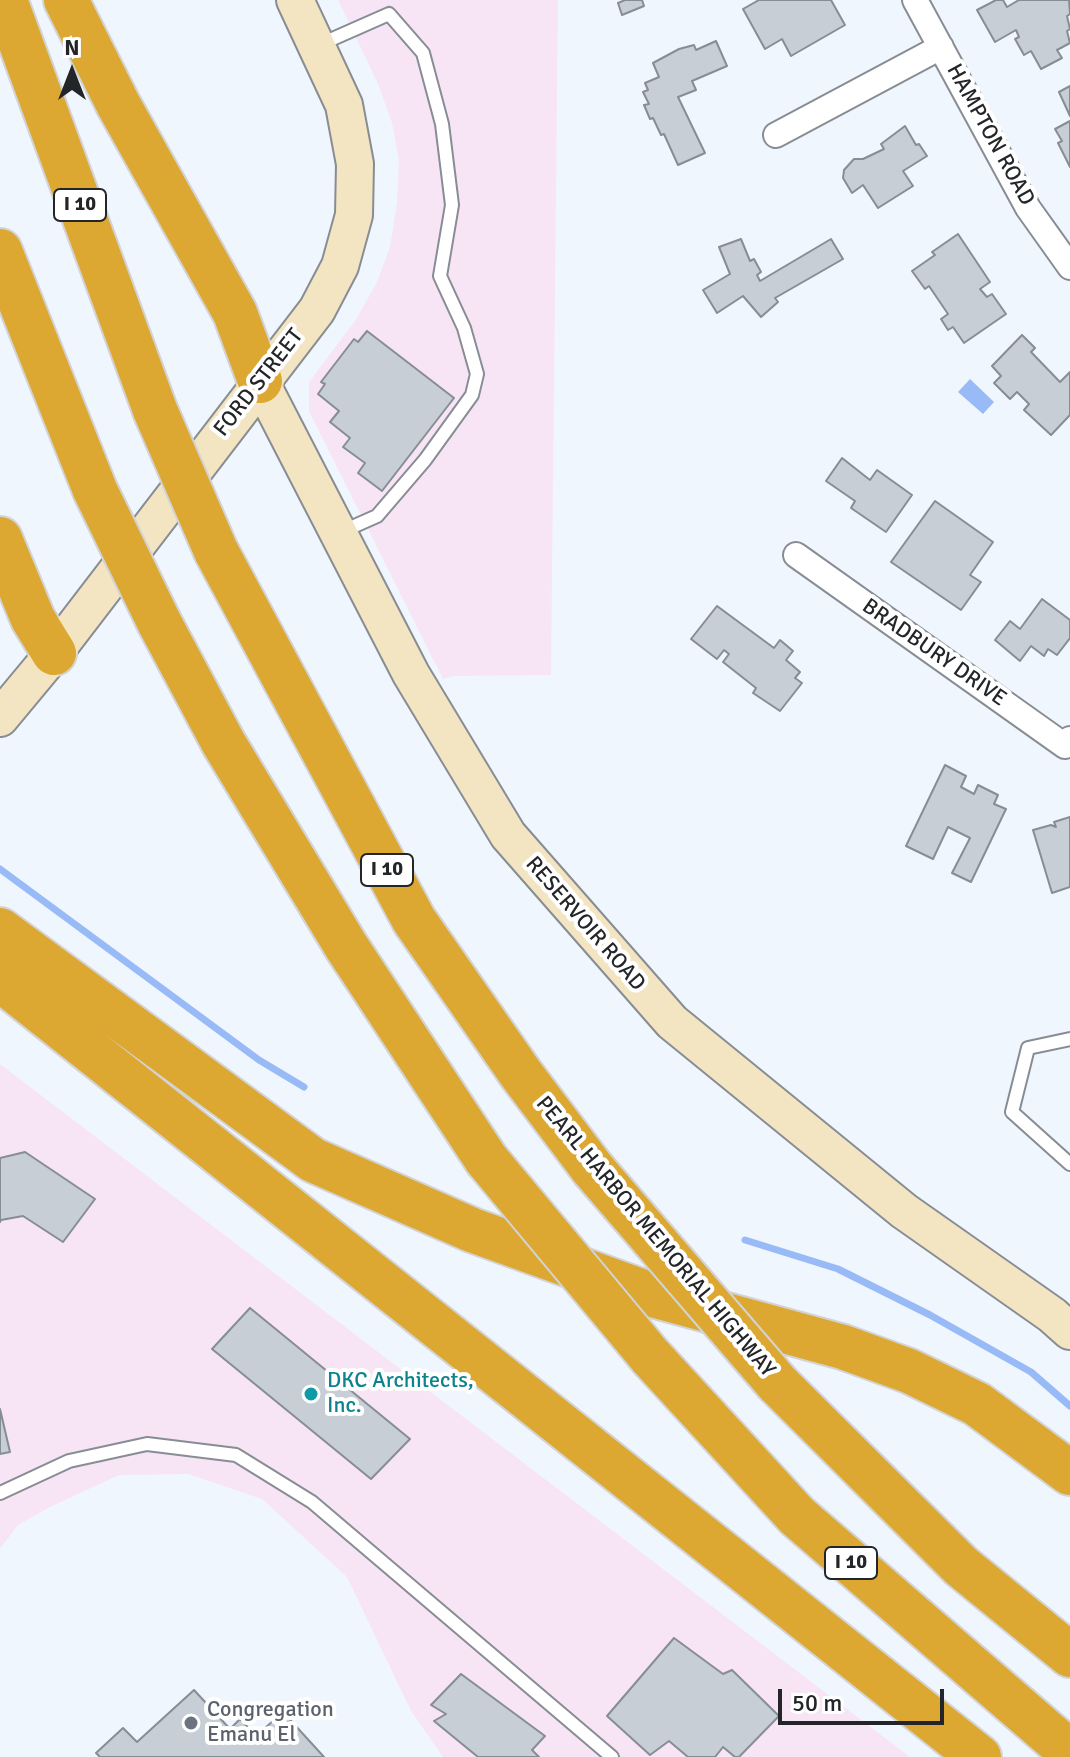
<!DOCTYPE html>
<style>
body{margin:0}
#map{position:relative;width:1070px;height:1757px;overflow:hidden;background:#f0f6fe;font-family:Signika,sans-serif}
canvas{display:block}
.north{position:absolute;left:32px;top:32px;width:80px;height:80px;-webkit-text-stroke:6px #fff;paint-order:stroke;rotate:0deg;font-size:22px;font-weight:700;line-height:32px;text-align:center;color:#232528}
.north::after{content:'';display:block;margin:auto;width:28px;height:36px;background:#232528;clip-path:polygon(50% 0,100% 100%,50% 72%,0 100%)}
.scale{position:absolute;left:778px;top:1689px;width:166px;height:36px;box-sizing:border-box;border:4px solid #232528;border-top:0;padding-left:10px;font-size:24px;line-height:28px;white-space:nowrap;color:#232528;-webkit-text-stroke:6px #fff;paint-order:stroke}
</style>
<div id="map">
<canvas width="1070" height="1757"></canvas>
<div class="north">N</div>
<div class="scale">50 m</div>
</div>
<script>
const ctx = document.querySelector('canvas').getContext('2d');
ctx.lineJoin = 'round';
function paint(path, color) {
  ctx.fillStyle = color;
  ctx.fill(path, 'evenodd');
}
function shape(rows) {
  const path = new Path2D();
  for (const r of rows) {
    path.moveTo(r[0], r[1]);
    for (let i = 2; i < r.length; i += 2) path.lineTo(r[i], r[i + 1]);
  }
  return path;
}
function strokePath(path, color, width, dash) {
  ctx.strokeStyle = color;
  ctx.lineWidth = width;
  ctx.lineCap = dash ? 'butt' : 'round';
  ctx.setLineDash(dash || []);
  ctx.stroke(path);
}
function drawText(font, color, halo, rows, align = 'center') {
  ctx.font = font + ' Signika,sans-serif';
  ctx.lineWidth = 8;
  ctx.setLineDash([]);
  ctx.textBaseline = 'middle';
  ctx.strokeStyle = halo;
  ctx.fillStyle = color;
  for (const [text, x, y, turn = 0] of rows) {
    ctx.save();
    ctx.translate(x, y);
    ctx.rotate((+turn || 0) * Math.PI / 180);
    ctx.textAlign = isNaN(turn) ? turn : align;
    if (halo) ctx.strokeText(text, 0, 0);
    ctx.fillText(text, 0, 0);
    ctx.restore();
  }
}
const commercial = shape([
 [338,0,558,0,551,675,453,676,443,679,309,411,309,382,355,321,377,282,390,247,397,203,399,161,392,123,378,84],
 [0,1064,910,1757,443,1757,411,1711,347,1577,262,1499,188,1474,119,1475,50,1507,18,1525,0,1549]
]);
const water = shape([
 [970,379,994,402,983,414,958,392]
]);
const stream = shape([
 [0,869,259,1060,304,1087],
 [745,1240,838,1269,930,1315,1031,1372,1070,1406]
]);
const building = shape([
 [625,0,642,0,644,6,622,15,618,3,625,0],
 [759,0,831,0,845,25,791,56,782,39,765,49,743,9,759,0],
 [996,0,1003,0,1007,7,1019,0,1069,0,1070,14,1067,16,1070,29,1067,31,1070,43,1057,50,1062,58,1041,69,1031,51,1024,55,1015,39,1019,37,1016,30,995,42,977,10,996,0],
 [716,41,727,66,692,81,696,90,678,97,705,153,678,165,664,134,661,135,653,118,650,119,644,105,649,104,643,92,648,90,645,83,659,77,653,63,679,49,694,45,696,50,716,41],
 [1070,86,1070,116,1059,92,1070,86],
 [1070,121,1070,167,1058,143,1062,141,1055,129,1070,121],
 [905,126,916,145,919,144,927,156,903,171,913,186,878,208,863,185,852,193,843,178,844,170,854,159,863,159,884,149,881,144,905,126],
 [958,234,990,282,980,289,987,297,992,294,1006,314,964,343,953,327,948,330,941,319,948,314,929,286,925,289,912,271,935,255,932,252,958,234],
 [741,239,750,261,754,259,761,272,757,275,760,281,831,239,843,259,775,298,778,302,761,317,743,296,717,313,703,290,730,274,719,247,741,239],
 [367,331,454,398,382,491,358,473,365,463,343,447,350,438,330,422,339,411,318,394,325,384,321,382,354,339,358,342,367,331],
 [1022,335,1035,348,1031,352,1060,382,1070,372,1070,415,1051,435,1024,410,1029,404,1017,392,1010,399,994,383,1001,376,992,366,1022,335],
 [842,458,870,480,877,470,912,495,886,532,851,508,855,501,826,481,842,458],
 [935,501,993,542,970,575,981,582,961,610,891,562,935,501],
 [1042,599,1070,620,1070,638,1057,655,1048,649,1044,656,1031,646,1020,661,995,640,1010,621,1020,629,1042,599],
 [717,606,774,648,780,640,793,651,786,660,800,672,795,678,802,683,780,711,753,693,756,688,723,662,729,654,724,650,717,659,691,639,717,606],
 [945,765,966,776,961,787,974,794,978,785,998,795,994,804,1006,809,971,882,952,873,970,838,948,827,933,859,906,846,945,765],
 [1070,817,1070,887,1052,893,1033,830,1051,825,1056,827,1054,822,1070,817],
 [25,1152,95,1199,63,1242,23,1216,1,1220,0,1222,0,1158,25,1152],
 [250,1308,410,1439,371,1479,212,1349,250,1308],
 [0,1409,10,1452,0,1454,0,1409],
 [674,1638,723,1674,732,1670,779,1716,739,1757,735,1757,723,1747,715,1757,688,1757,669,1741,650,1755,607,1716,674,1638],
 [461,1674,545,1736,532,1750,539,1757,478,1757,434,1721,446,1714,431,1705,461,1674],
 [194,1690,230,1729,240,1719,256,1736,283,1712,324,1757,100,1757,96,1753,123,1728,137,1742,194,1690]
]);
const lane = shape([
 [321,44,389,14,423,53,442,124,452,205,440,276,464,328,477,374,472,395,425,460,377,516,341,532],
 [1070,1039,1028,1048,1012,1112,1070,1164],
 [0,1493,69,1461,147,1444,236,1455,312,1502,612,1757]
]);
const street = shape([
 [915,0,1028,208,1070,267],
 [776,135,941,47],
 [796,555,1065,746,1070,739]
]);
const secondary = shape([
 [260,381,411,674,508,835,672,1022,904,1211,1052,1315,1070,1331],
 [0,718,54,653,317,310,340,266,354,215,355,164,344,105,295,0]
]);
const highway = shape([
 [5,0,155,410],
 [66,0,118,104,235,313,260,381],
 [0,251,95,490],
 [0,539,33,619,54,653],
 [216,551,414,920,521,1074,592,1168],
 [159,622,223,742,346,946,486,1159],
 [0,930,313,1160,472,1230,649,1294,843,1347,909,1371,977,1404,1070,1473],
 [0,979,979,1757],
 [650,1356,797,1516,1070,1752],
 [777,1383,961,1566,1070,1655]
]);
const highwayBridge = shape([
 [155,410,216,551],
 [95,490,159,622],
 [486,1159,650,1356],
 [592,1168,777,1383]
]);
const markers = [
 [311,1394,8,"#0f9aa8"],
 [191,1723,8,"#6b7280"]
];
const shields = [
 [80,205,52],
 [387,870,52],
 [851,1563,52]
];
const shieldNames = [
 ["I 10",80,205],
 ["I 10",387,870],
 ["I 10",851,1563]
];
const streetNames = [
 ["HAMPTON ROAD",990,135,61],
 ["FORD STREET",259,383,-52],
 ["BRADBURY DRIVE",934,653,35],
 ["RESERVOIR ROAD",585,924,49],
 ["PEARL HARBOR MEMORIAL HIGHWAY",655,1237,50]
];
const cultureNames = [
 ["DKC Architects,",327,1381],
 ["Inc.",327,1406]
];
const worshipNames = [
 ["Congregation",207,1710],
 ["Emanu El",207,1735]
];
paint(commercial, '#f7e5f6');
paint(water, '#98baf7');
strokePath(stream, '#98baf7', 7);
paint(building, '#c8ced5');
strokePath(building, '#878d94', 2);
strokePath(lane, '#888d94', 16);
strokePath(street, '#888d94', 28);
strokePath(secondary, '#888d94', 40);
strokePath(highway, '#d3d3d4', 48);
strokePath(lane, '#fff', 12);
strokePath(street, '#fff', 24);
strokePath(secondary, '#f4e5c2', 36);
strokePath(highway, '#dca832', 44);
strokePath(highwayBridge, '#d3d3d4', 48, []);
strokePath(highwayBridge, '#dca832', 44);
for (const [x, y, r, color] of markers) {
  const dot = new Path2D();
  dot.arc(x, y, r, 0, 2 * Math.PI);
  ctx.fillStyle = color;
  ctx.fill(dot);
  strokePath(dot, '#fff', 3);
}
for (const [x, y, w] of shields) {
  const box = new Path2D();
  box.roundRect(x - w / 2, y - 16, w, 32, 6);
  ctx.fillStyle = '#fff';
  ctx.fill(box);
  strokePath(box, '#232528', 2);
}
drawText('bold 20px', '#232528', null, shieldNames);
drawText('22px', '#232528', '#fff', streetNames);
drawText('22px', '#0d838f', '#fff', cultureNames, 'left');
drawText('22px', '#5b616d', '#fff', worshipNames, 'left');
</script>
